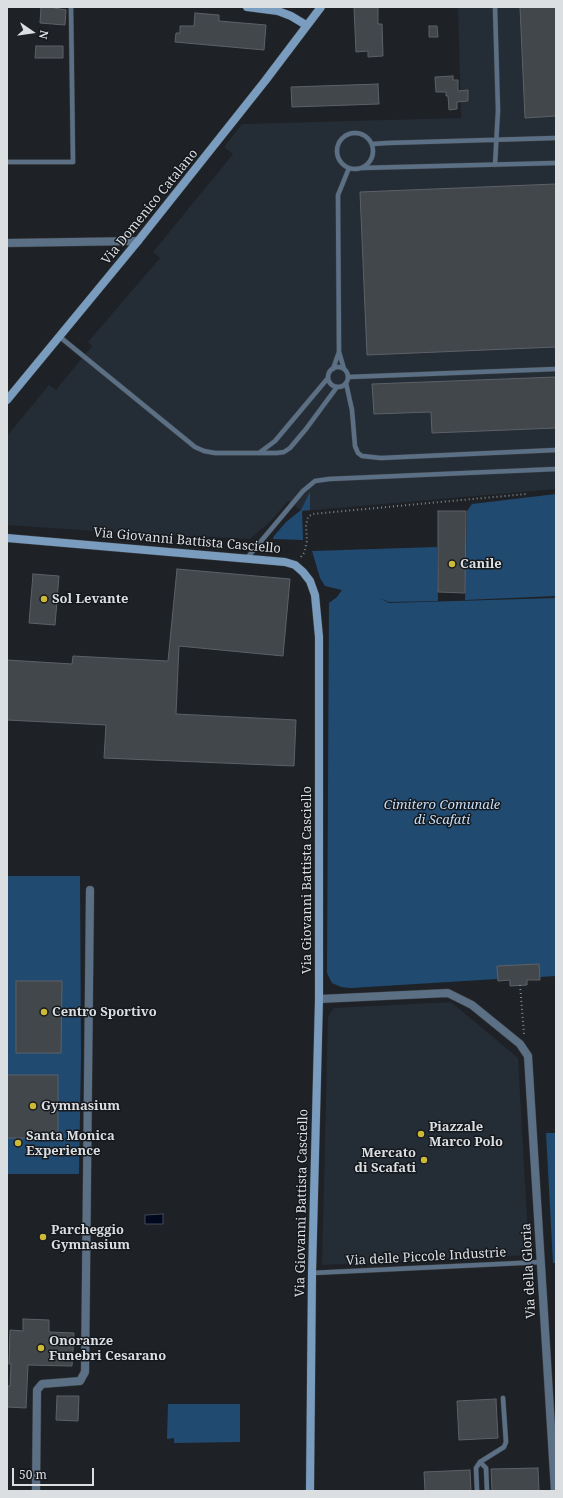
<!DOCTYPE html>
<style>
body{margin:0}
#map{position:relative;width:563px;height:1498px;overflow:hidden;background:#1e2226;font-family:"Noto Serif",serif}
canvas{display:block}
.frame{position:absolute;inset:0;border:8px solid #dcdfe2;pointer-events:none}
.north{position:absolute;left:12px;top:12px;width:40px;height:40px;-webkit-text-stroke:3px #15191d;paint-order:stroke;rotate:103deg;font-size:11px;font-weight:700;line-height:16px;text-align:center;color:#dcdfe2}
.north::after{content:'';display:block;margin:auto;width:14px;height:18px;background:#dcdfe2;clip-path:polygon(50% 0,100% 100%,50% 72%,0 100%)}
.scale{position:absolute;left:12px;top:1468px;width:82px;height:18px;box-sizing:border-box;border:2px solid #dcdfe2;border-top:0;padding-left:5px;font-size:12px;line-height:14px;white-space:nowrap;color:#dcdfe2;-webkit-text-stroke:3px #15191d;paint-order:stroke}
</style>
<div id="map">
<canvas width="563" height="1498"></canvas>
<div class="frame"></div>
<div class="north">N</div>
<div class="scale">50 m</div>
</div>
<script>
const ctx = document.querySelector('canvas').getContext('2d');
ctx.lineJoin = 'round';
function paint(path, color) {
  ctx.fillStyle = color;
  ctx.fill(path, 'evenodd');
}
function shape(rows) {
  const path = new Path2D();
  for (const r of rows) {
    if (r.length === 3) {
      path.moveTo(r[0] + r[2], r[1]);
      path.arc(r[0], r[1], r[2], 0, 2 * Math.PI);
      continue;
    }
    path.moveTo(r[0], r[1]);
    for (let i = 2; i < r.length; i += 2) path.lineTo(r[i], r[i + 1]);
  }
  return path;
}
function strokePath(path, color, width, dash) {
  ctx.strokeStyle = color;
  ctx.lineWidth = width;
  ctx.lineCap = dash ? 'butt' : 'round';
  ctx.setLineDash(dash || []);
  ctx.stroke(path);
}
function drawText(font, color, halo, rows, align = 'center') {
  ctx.font = font + ' "Noto Serif",serif';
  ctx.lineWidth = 3;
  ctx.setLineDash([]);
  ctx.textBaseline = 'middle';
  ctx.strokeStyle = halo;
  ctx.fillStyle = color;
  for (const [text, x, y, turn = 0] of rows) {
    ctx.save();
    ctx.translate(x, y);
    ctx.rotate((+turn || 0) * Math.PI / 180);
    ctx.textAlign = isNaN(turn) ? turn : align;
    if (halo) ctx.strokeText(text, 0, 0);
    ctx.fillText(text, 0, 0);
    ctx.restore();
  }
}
const built = shape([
 [458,7,556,7,556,489,302,511,288,501,272,520,250,539,109,532,7,525,7,436,49,385,56,390,92,346,88,342,160,258,153,252,233,154,224,147,242,124,461,118],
 [451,1002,518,1058,529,1255,322,1265,328,1016,334,1008]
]);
const green = shape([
 [310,492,310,510,302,511,303,540,273,539,274,536,286,522,301,510],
 [556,494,556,596,465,600,467,511,472,504],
 [437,547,438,601,389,602,379,598,389,603,556,598,556,976,540,977,540,980,527,980,527,985,510,986,509,980,498,981,497,979,351,988,341,987,332,983,327,973,329,603,337,597,342,590,325,586,320,578,312,551],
 [8,876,80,876,81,1056,79,1174,7,1174],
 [546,1133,556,1133,556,1263,553,1263],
 [168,1404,240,1404,240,1442,174,1443,174,1438,167,1439]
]);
const water = shape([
 [163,1214,163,1224,145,1224,145,1215,163,1214]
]);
const building = shape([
 [41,7,55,7,54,8,66,10,65,25,40,23,41,7],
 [354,7,378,7,378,24,382,24,383,56,368,57,368,51,356,52,354,7],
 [520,7,556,7,556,116,525,118,520,7],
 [195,13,219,15,219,21,266,25,264,50,175,42,176,33,180,33,180,26,194,26,195,13],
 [429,26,437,26,438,37,429,37,429,26],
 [36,46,63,46,63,58,35,58,36,46],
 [453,76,453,80,458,80,458,91,468,90,468,101,457,102,457,109,449,110,448,96,446,96,446,92,436,92,435,77,453,76],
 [378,84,379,104,292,107,291,87,378,84],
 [556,184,556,347,367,355,360,192,556,184],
 [556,377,556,428,432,433,431,412,374,414,372,384,556,377],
 [438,511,466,511,465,593,438,592,438,511],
 [177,569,290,579,283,656,179,646,176,714,296,720,294,766,104,758,106,725,7,720,7,660,72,664,73,656,168,661,177,569],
 [33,574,59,576,55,625,29,623,33,574],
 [539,964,540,980,527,980,527,985,510,986,510,980,498,981,497,966,539,964],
 [16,981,62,981,61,1053,16,1053,16,981],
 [7,1075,58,1075,58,1138,7,1138,7,1075],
 [23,1319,49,1320,49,1332,74,1333,72,1366,28,1365,26,1408,7,1407,7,1386,10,1386,11,1364,9,1364,10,1330,23,1331,23,1319],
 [57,1396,79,1396,78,1421,56,1420,57,1396],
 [496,1399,498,1438,459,1440,457,1401,496,1399],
 [538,1468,539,1491,492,1491,491,1469,538,1468],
 [470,1470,471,1491,425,1491,424,1472,470,1470]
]);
const path = shape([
 [301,557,304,553,307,541,306,525,308,517,312,514,526,494],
 [520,985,524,1034]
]);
const lane = shape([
 [495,7,498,110,495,165],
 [355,151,18],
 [372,144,387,143,556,138],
 [7,162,73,162,71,7],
 [361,168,556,163],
 [60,337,195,447,204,451,215,453,277,453,284,452,290,448,306,429,337,387],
 [338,377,10],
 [333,369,339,352],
 [344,369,339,352,338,195,349,168],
 [348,377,556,369],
 [346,383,352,410,355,446,358,453,362,456,381,458,556,450],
 [259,453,275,441,328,378],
 [247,558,303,491,315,481,329,479,556,469],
 [312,1273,541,1262],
 [480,1462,486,1468,487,1491],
 [477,1491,476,1468,480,1462,504,1447,506,1442,503,1398]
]);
const street = shape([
 [7,243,138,241],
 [319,999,448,993,472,1005,520,1044,528,1056,555,1491],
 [36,1491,37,1390,42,1384,80,1381,85,1372,90,890]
]);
const secondary = shape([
 [247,7,278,11,291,16,306,25],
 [7,400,138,241,265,81,321,7],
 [7,538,285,562,295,565,303,572,310,581,315,595,319,637,319,999,312,1273,310,1491]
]);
const markers = [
 [452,564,4,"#cdb938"],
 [44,599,4,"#cdb938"],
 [44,1012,4,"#cdb938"],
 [33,1106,4,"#cdb938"],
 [421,1134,4,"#cdb938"],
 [18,1143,4,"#cdb938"],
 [424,1160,4,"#cdb938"],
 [43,1237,4,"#cdb938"],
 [41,1348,4,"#cdb938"]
];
const streetNames = [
 ["Via Domenico Catalano",150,207,-51],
 ["Via Giovanni Battista Casciello",187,541,5],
 ["Via Giovanni Battista Casciello",307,880,-90],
 ["Via Giovanni Battista Casciello",302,1203,-89],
 ["Via delle Piccole Industrie",426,1257,-3],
 ["Via della Gloria",529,1271,-93]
];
const poiNames = [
 ["Canile",460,564],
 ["Sol Levante",52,599],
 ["Centro Sportivo",52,1012],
 ["Gymnasium",41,1106],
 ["Piazzale",429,1127],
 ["Marco Polo",429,1142],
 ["Santa Monica",26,1136],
 ["Experience",26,1151],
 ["Mercato",416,1153,"right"],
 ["di Scafati",416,1168,"right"],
 ["Parcheggio",51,1230],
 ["Gymnasium",51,1245],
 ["Onoranze",49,1341],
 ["Funebri Cesarano",49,1356]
];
const parkNames = [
 ["Cimitero Comunale",442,805],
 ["di Scafati",442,820]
];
paint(built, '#242c35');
paint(green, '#214a71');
paint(water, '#00081e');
strokePath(water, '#424859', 1);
paint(building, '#42474c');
strokePath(building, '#5d6167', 1);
strokePath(lane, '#393c40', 5.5);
strokePath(street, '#393c40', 9);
strokePath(secondary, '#393c40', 9);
strokePath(path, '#83868a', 2, [1, 3]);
strokePath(lane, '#5b6f85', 4.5);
strokePath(street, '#5b6f85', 8);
strokePath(secondary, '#7a9cbf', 8);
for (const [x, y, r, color] of markers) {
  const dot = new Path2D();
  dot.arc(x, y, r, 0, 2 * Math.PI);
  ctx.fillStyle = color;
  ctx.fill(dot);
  strokePath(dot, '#15191d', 1.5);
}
drawText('13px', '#dcdfe2', '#15191d', streetNames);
drawText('bold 13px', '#dcdfe2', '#15191d', poiNames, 'left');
drawText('italic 13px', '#c3defb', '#15191d', parkNames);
</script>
